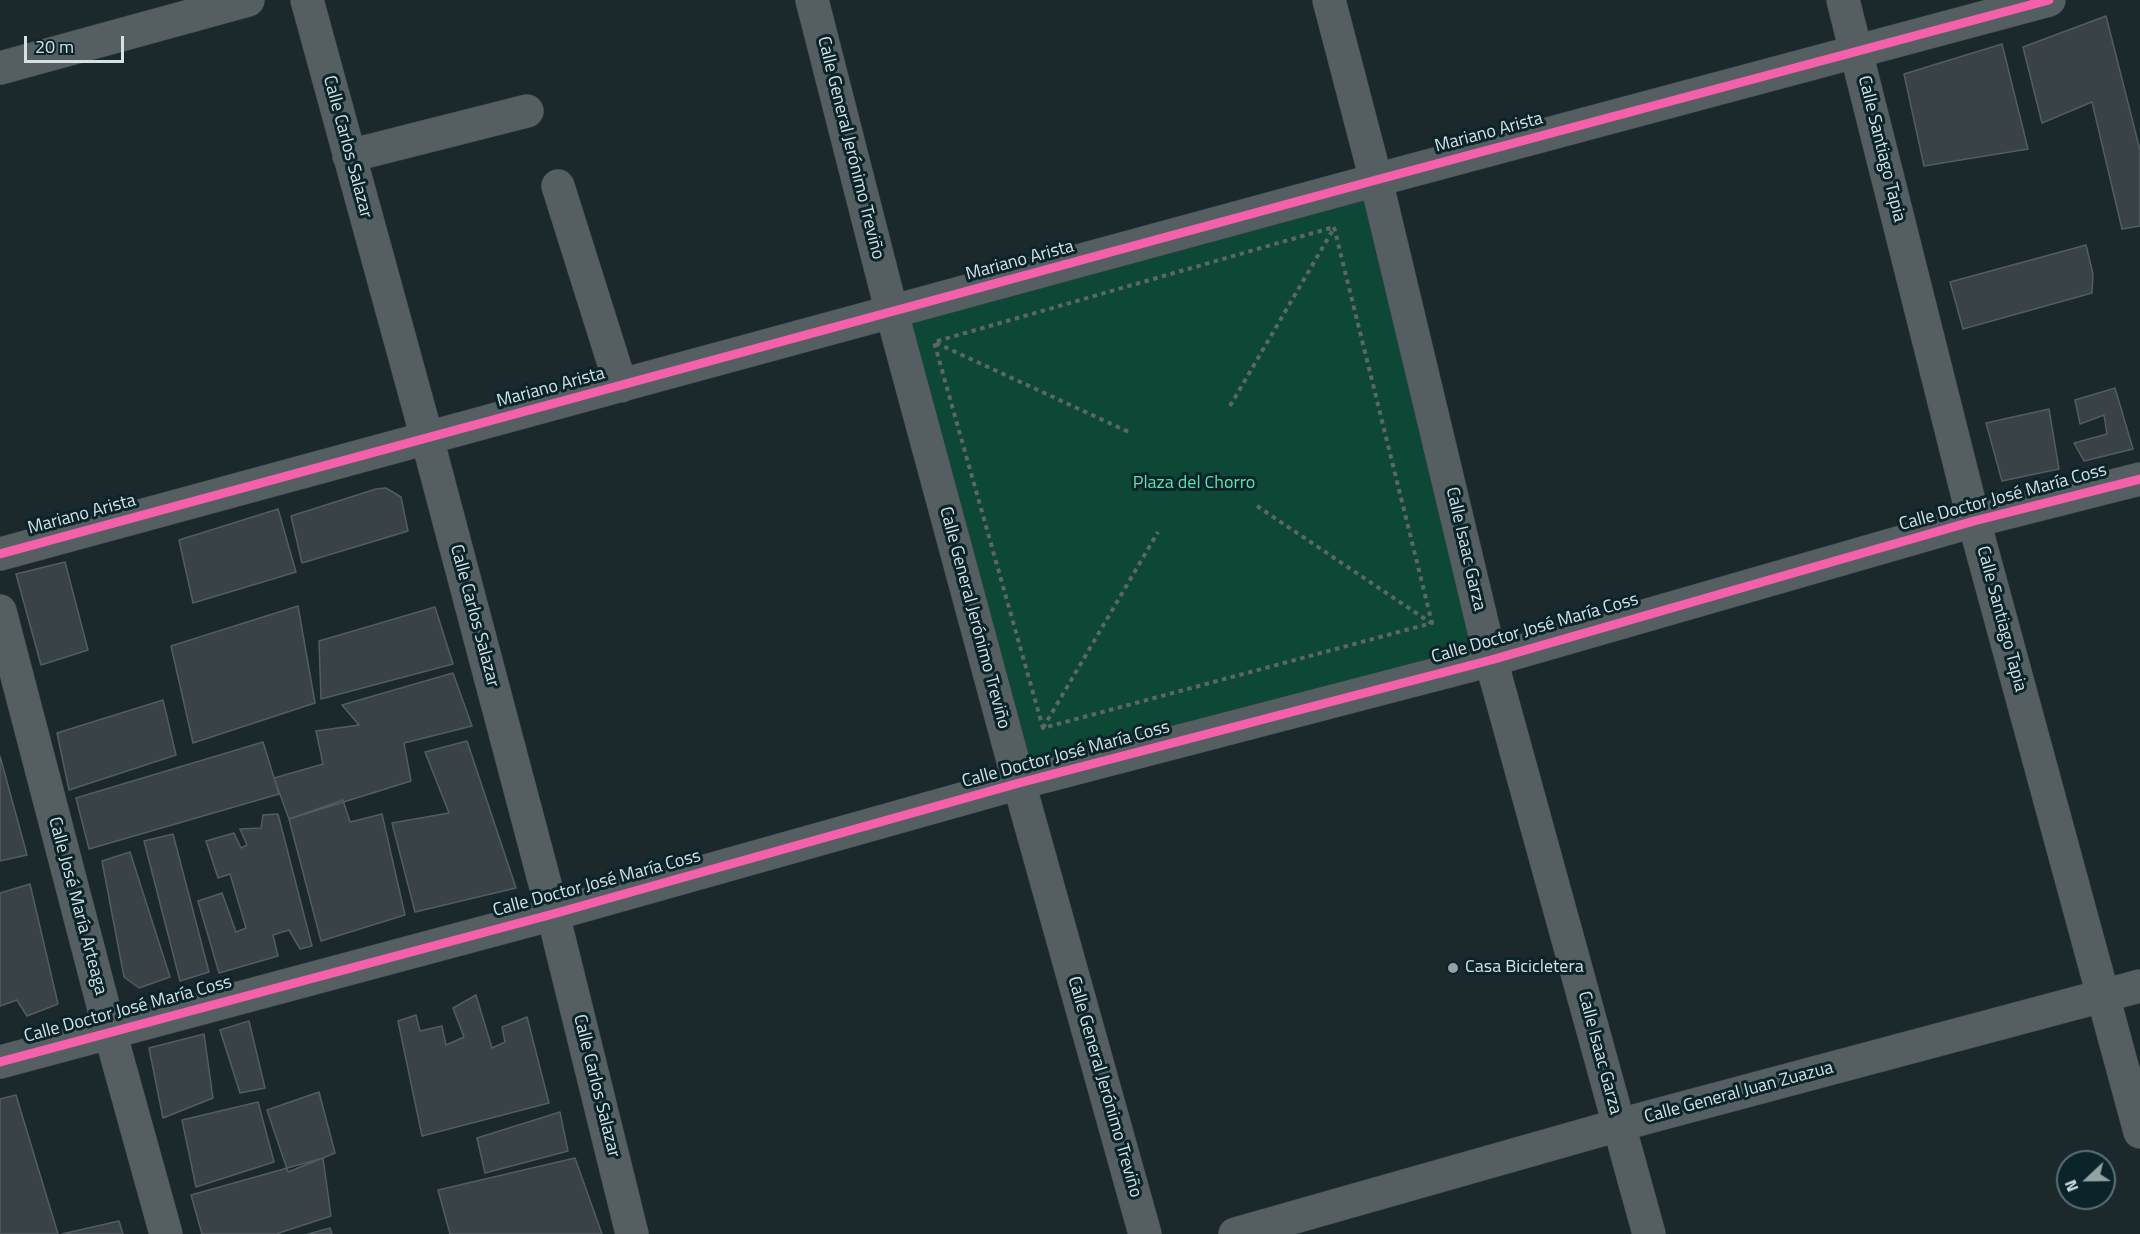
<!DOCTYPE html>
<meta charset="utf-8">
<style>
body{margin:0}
#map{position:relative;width:2140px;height:1234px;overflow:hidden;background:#1c292c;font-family:"Titillium Web",sans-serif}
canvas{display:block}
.north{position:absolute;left:2056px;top:1150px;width:60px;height:60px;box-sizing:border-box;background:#0b2429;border:2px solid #5b7075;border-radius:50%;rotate:248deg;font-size:16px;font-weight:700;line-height:24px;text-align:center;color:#d4e2e6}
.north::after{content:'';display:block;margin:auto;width:21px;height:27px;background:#94a1a5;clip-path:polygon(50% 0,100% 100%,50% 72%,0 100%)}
.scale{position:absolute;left:24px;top:36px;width:100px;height:27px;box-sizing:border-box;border:3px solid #d4e2e6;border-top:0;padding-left:8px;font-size:18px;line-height:21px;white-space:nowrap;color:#d4e2e6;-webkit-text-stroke:4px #0b2429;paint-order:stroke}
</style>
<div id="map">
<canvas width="2140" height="1234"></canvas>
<div class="north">N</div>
<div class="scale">20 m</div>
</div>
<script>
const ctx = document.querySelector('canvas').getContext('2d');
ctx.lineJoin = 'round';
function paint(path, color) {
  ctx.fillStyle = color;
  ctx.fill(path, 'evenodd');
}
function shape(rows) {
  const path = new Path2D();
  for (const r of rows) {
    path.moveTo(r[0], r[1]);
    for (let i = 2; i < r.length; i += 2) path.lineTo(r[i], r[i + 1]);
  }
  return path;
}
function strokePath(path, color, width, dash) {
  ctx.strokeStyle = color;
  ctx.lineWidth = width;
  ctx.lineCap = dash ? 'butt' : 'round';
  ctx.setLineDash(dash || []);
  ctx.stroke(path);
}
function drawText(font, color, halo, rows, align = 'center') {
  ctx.font = font + ' "Titillium Web",sans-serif';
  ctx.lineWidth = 6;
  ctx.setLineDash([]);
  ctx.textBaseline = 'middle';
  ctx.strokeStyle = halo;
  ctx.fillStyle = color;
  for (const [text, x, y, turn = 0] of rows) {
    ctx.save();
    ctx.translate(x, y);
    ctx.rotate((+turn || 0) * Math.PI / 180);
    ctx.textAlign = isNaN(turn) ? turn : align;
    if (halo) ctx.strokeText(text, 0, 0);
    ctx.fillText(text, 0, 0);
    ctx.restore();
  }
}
const green = shape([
 [1376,180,1491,660,1019,783,892,313]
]);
const building = shape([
 [2106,16,2140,150,2140,226,2122,229,2092,102,2042,123,2023,47,2106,16],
 [2002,44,2028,149,1924,166,1904,74,2002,44],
 [2086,245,2093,274,2092,293,1963,329,1950,282,2086,245],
 [2115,388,2133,449,2084,461,2074,443,2107,434,2104,415,2080,424,2075,400,2115,388],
 [2049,409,2059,469,2002,481,1986,423,2049,409],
 [386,488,401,497,408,531,302,563,291,516,376,489,386,488],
 [278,509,296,572,193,603,179,540,278,509],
 [65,562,88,650,41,665,16,574,65,562],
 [298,606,315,703,193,743,171,646,298,606],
 [435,607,453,664,321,699,319,641,435,607],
 [453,673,472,726,404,743,411,781,289,819,274,778,323,764,316,731,359,725,342,705,453,673],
 [163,700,176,755,69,790,57,733,163,700],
 [467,741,516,888,415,912,392,823,449,813,425,752,467,741],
 [263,742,279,794,89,849,76,798,263,742],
 [0,756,27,855,0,861,0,756],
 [343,800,350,822,382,814,405,915,321,941,289,819,343,800],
 [278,814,312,946,300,949,289,930,273,935,278,956,219,973,198,901,222,893,236,932,246,928,230,874,218,878,206,841,234,833,241,848,247,845,240,829,261,828,263,815,278,814],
 [173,834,209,972,180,981,144,841,173,834],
 [130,852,170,977,139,988,124,977,102,861,130,852],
 [30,884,58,1004,27,1016,17,1000,0,1006,0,893,30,884],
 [476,995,492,1048,505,1042,502,1027,527,1017,549,1103,422,1136,398,1021,416,1015,420,1031,442,1026,446,1045,464,1037,453,1008,476,995],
 [249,1021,265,1088,240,1093,220,1030,249,1021],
 [204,1034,213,1098,163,1118,149,1048,204,1034],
 [319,1092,335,1153,288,1172,267,1110,319,1092],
 [16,1095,58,1234,0,1234,0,1099,16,1095],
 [258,1102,274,1162,196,1187,182,1120,258,1102],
 [560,1112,568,1151,485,1173,477,1138,560,1112],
 [323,1158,331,1216,276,1234,202,1234,191,1195,323,1158],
 [575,1158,602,1234,450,1234,438,1190,575,1158],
 [119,1221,123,1234,62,1234,119,1221],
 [330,1228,332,1234,308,1234,330,1228]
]);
const path = shape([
 [1334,227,1432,623,1043,728,934,342,1334,227],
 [936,343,1131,433],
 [1230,406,1334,228],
 [1257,506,1431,623],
 [1043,728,1158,532]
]);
const minor = shape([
 [307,0,427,438,553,914,632,1234],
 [812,0,892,313,1019,783,1145,1234],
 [1329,0,1376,180,1491,660,1649,1234],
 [1843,0,1974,521,2140,1132],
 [0,68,248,0],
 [349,156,527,111],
 [558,186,621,386],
 [0,554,1376,180,2049,0],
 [0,611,110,1032,166,1234],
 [0,1062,553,914,1019,783,1491,660,1974,521,2140,479],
 [1235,1234,1619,1125,2140,986]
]);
const cycleway = shape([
 [0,554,1376,180,2049,0],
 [0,1062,553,914,1019,783,1491,660,1974,521,2140,479]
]);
const markers = [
 [1453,968,6,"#94a1a5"]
];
const streetNames = [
 ["Mariano Arista",1489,133,-15],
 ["Calle Carlos Salazar",347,147,75],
 ["Calle General Jerónimo Treviño",850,148,76],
 ["Calle Santiago Tapia",1881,149,76],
 ["Mariano Arista",1020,261,-15],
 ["Mariano Arista",551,388,-15],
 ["Calle Doctor José María Coss",2003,498,-15],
 ["Mariano Arista",82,515,-15],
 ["Calle Isaac Garza",1465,549,77],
 ["Calle Carlos Salazar",474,616,75],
 ["Calle General Jerónimo Treviño",974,618,75],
 ["Calle Santiago Tapia",2001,619,75],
 ["Calle Doctor José María Coss",1535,629,-16],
 ["Calle Doctor José María Coss",1066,755,-15],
 ["Calle Doctor José María Coss",597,884,-15],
 ["Calle José María Arteaga",77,906,75],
 ["Calle Doctor José María Coss",128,1010,-15],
 ["Calle Isaac Garza",1599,1053,75],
 ["Calle Carlos Salazar",596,1086,76],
 ["Calle General Jerónimo Treviño",1104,1087,74],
 ["Calle General Juan Zuazua",1739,1093,-15]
];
const parkNames = [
 ["Plaza del Chorro",1194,484]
];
const poiNames = [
 ["Casa Bicicletera",1465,968]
];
paint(green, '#0c4835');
paint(building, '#394246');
strokePath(building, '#535d61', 1.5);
strokePath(minor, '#394346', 34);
strokePath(path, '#5d6568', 4, [4.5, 4.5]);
strokePath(minor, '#555f62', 33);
strokePath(cycleway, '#f560ab', 9);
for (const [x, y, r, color] of markers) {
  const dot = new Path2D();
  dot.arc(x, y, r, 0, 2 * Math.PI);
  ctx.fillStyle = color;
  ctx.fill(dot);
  strokePath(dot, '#0b2429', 2);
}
drawText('18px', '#d4e2e6', '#0b2429', streetNames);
drawText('18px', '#5ee2ad', '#0b2429', parkNames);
drawText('18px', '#d4e2e6', '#0b2429', poiNames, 'left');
</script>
